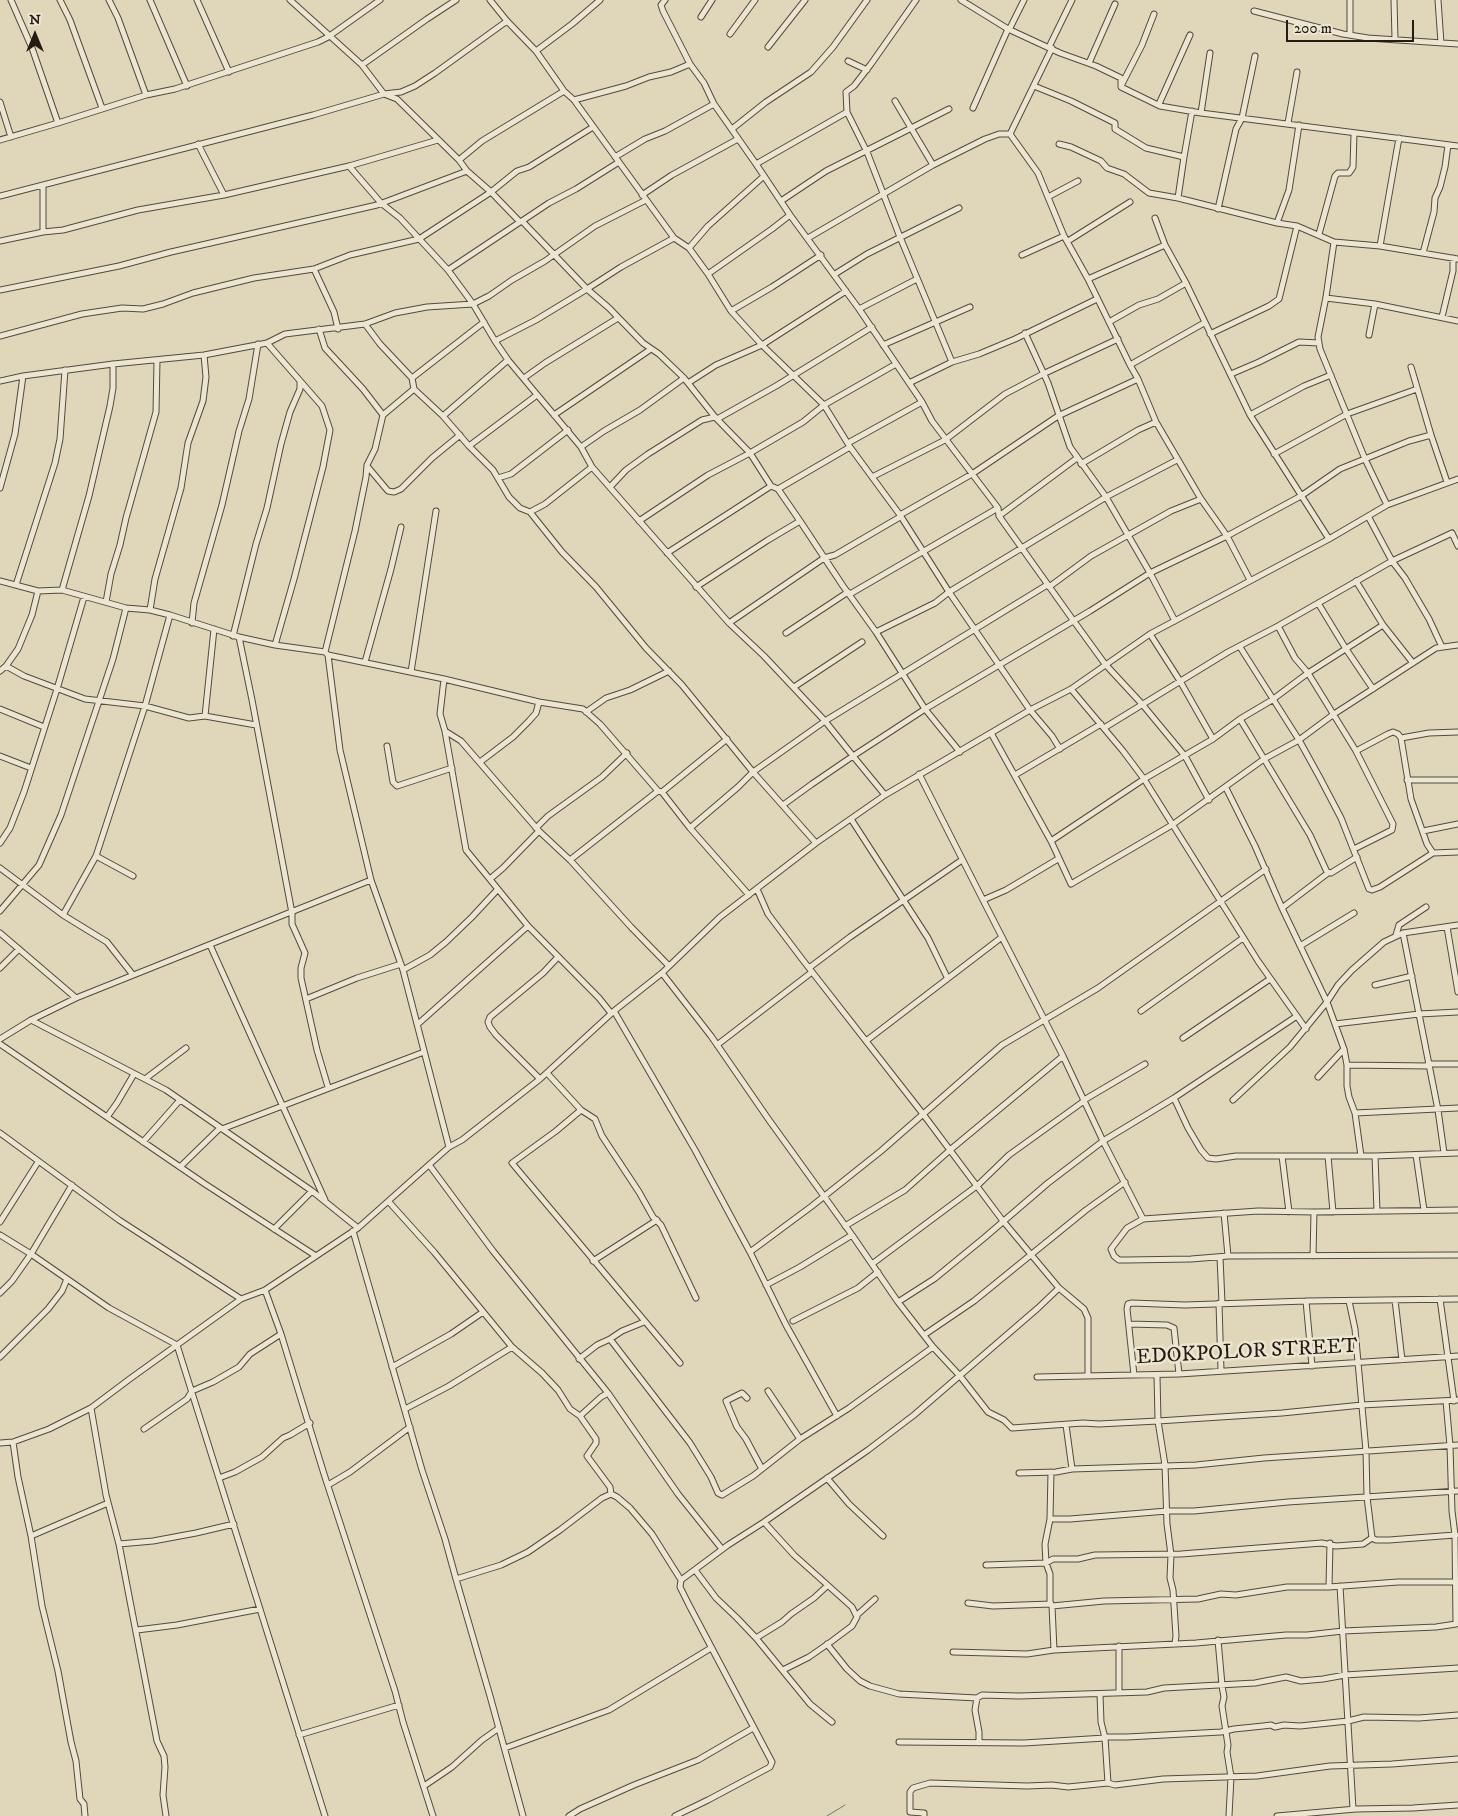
<!DOCTYPE html>
<style>
body{margin:0}
#map{position:relative;width:1458px;height:1816px;overflow:hidden;background:#e0d7ba;font-family:"IM FELL DW Pica",serif}
canvas{display:block}
.north{position:absolute;left:10px;top:10px;width:50px;height:50px;-webkit-text-stroke:4px #ebe5d2;paint-order:stroke;rotate:0deg;font-size:14px;font-weight:700;line-height:20px;text-align:center;color:#241b13}
.north::after{content:'';display:block;margin:auto;width:18px;height:22px;background:#241b13;clip-path:polygon(50% 0,100% 100%,50% 72%,0 100%)}
.scale{position:absolute;left:1286px;top:20px;width:128px;height:22px;box-sizing:border-box;border:2px solid #241b13;border-top:0;padding-left:6px;font-size:15px;line-height:18px;white-space:nowrap;color:#241b13;-webkit-text-stroke:4px #ebe5d2;paint-order:stroke}
</style>
<div id="map">
<canvas width="1458" height="1816"></canvas>
<div class="north">N</div>
<div class="scale">200 m</div>
</div>
<script>
const ctx = document.querySelector('canvas').getContext('2d');
ctx.lineJoin = 'round';
function shape(rows) {
  const path = new Path2D();
  for (const r of rows) {
    path.moveTo(r[0], r[1]);
    for (let i = 2; i < r.length; i += 2) path.lineTo(r[i], r[i + 1]);
  }
  return path;
}
function strokePath(path, color, width, dash) {
  ctx.strokeStyle = color;
  ctx.lineWidth = width;
  ctx.lineCap = dash ? 'butt' : 'round';
  ctx.setLineDash(dash || []);
  ctx.stroke(path);
}
function drawText(font, color, halo, rows, align = 'center') {
  ctx.font = font + ' "IM FELL DW Pica",serif';
  ctx.lineWidth = 5;
  ctx.setLineDash([]);
  ctx.textBaseline = 'middle';
  ctx.strokeStyle = halo;
  ctx.fillStyle = color;
  for (const [text, x, y, turn = 0] of rows) {
    ctx.save();
    ctx.translate(x, y);
    ctx.rotate((+turn || 0) * Math.PI / 180);
    ctx.textAlign = isNaN(turn) ? turn : align;
    if (halo) ctx.strokeText(text, 0, 0);
    ctx.fillText(text, 0, 0);
    ctx.restore();
  }
}
const stream = shape([
 [827,1816,845,1805]
]);
const street = shape([
 [11,0,32,48,58,123],
 [60,0,70,20,102,108],
 [109,0,118,18,146,95],
 [150,0,187,86],
 [197,0,229,72],
 [290,0,362,65,384,94,397,99,459,160,467,171,491,192,520,222,522,221,587,289,621,267,674,238],
 [490,0,507,21,536,51,564,91,574,100,674,238,689,248,708,274,731,311,762,345,824,405,850,447,900,515,949,592,1030,710,1052,736,1060,749],
 [665,0,661,5,663,11,690,64,704,83,714,104,756,164,790,215,859,309,922,402,932,421,998,508,999,516,1073,620,1105,664,1142,704,1185,756,1209,800],
 [961,0,1008,29,1060,53,1096,66,1121,78,1121,87,1160,106,1201,113,1458,146],
 [1350,0,1350,35],
 [1394,0,1395,39],
 [1438,0,1441,43],
 [1254,11,1343,34,1368,38,1458,44],
 [701,17,712,0],
 [1009,30,1024,0],
 [730,34,755,0],
 [768,47,805,0],
 [1049,47,1072,0],
 [536,51,572,24,600,0],
 [848,61,867,70],
 [1089,63,1115,4],
 [362,65,427,19,456,0],
 [1122,84,1142,45,1154,14],
 [1034,86,1071,101,1115,123,1115,129,1146,148,1184,157,1192,111],
 [574,100,626,86,649,77,671,72,690,64],
 [895,101,933,165],
 [0,102,11,137],
 [1159,104,1190,35],
 [973,108,1008,29],
 [847,112,867,152,900,237,952,362,909,383],
 [1201,113,1210,53],
 [1288,123,1297,72],
 [732,129,766,102,811,72,833,47,867,0],
 [1010,134,1052,48],
 [0,140,58,123,146,95,175,89,318,42,328,37,380,0],
 [198,144,224,195],
 [1059,144,1071,147,1101,161,1107,168,1124,174,1149,193,1178,198,1277,223,1297,226,1334,242,1380,246,1458,259],
 [615,157,645,139,665,131,714,104],
 [459,160,482,141,564,91],
 [756,164,847,112,846,92,854,86,871,64,916,0],
 [349,166,381,203,400,218,448,270,473,304,495,341],
 [43,186,43,232],
 [642,195,672,175,738,139],
 [0,196,313,115,384,94,401,92,415,86,435,73,507,21],
 [1048,197,1078,181],
 [1178,198,1184,157],
 [781,201,826,171,949,109],
 [1218,209,1236,129,1242,118,1255,56],
 [1155,218,1165,245],
 [522,221,549,203,576,189,619,162],
 [1277,223,1289,190,1299,125],
 [1319,234,1335,176,1338,173,1349,173,1353,167,1354,134],
 [808,238,933,165,985,139,999,134,1010,134,1038,173,1064,236,1088,279,1130,365,1138,379,1156,422,1201,499,1227,536,1250,580],
 [0,241,43,232,63,230,138,210,224,195,349,166,438,140],
 [1068,241,1130,202],
 [1334,242,1326,297,1318,337,1320,349,1365,459,1387,505],
 [1380,246,1399,138],
 [689,248,708,226,764,176],
 [1423,253,1434,212,1435,198,1440,187,1445,167,1448,145],
 [1022,255,1064,236],
 [314,269,334,312,338,329],
 [448,270,520,222],
 [708,274,772,229,790,215],
 [835,274,867,254,959,208],
 [1088,279,1165,245,1186,283,1250,415,1329,539],
 [0,290,119,266,171,252,377,205,467,171],
 [1326,298,1375,304,1458,321],
 [859,309,917,279],
 [731,311,772,287,821,255],
 [1442,317,1453,271,1453,258],
 [484,322,412,378,414,389,443,416,469,446,493,470,509,497,520,508,530,512,545,504,592,467],
 [1109,322,1139,305,1158,299,1186,283],
 [365,324,380,344,412,378],
 [319,329,325,348,363,389,383,415,414,389],
 [1210,334,1269,306,1279,299,1297,226],
 [1369,335,1375,304],
 [0,336,82,314,122,308,143,309,163,304,193,293,254,278,314,269,350,255,419,239,491,192,517,171,529,167,593,127],
 [267,343,322,406,330,430,323,467,294,579,275,645],
 [883,345,970,307],
 [952,362,979,354,1015,339,1097,299],
 [1130,365,1204,323],
 [1411,367,1431,435,1447,482],
 [1231,374,1259,362,1299,342,1319,343],
 [524,378,545,363,618,318],
 [0,381,23,376,113,364,204,355,267,343,285,334,365,324,395,313,427,307,473,304,489,296,512,280,545,261,595,226,646,200],
 [688,383,716,365,762,345,846,291],
 [554,415,651,349],
 [1250,415,1304,386,1331,375],
 [443,416,508,360],
 [717,419,776,386,872,327],
 [848,443,922,402],
 [469,446,537,395],
 [581,447,604,431,640,410,684,378],
 [1274,454,1347,414,1417,389],
 [1081,464,1138,430,1156,422],
 [367,466,388,491,394,492,401,489,432,458,460,435],
 [872,477,945,440,1005,394,1043,374,1118,339],
 [498,478,511,474,568,430],
 [610,487,626,470,648,454,702,420,715,417],
 [0,488,15,434,23,376],
 [778,489,850,447],
 [530,512,562,552,596,587,646,648,682,685,753,772,816,843],
 [900,515,972,474,1058,416,1138,379],
 [999,516,1077,458],
 [1368,516,1392,561,1405,578,1429,619,1442,647],
 [639,521,708,475,750,453,803,422,824,405,896,364],
 [667,553,771,486],
 [0,581,38,591,62,590,126,608,150,610,170,615,239,637,275,645,325,652,328,655,444,679,539,702,583,709,600,724,658,791,662,792,690,828,749,895],
 [1356,581,1383,625,1413,663],
 [16,585,55,463,60,439,65,370],
 [696,587,768,540,800,521],
 [1049,587,1091,556,1171,511,1201,499],
 [62,590,89,496,110,406,113,388,113,364],
 [850,594,998,508],
 [106,602,111,574,120,545,126,518,156,412,157,360],
 [1318,603,1346,649,1373,689],
 [150,610,155,579,181,488,188,443,203,401,206,377,204,355],
 [1175,621,1150,573,1227,536,1301,496,1340,469,1409,441,1431,435],
 [192,623,194,603,222,505,239,431,249,399,258,344],
 [729,623,824,558,835,555,900,517],
 [1278,626,1295,658,1308,673,1356,751,1393,824,1392,830,1354,849],
 [876,632,935,603,949,592,1106,497,1177,460],
 [786,633,848,592],
 [1150,634,1180,681,1213,739],
 [233,636,256,544,267,508,281,444,290,412,300,389,300,382],
 [239,637,252,700,292,913,292,924,305,953,301,968,301,978,317,1050,328,1087],
 [1240,647,1299,740,1320,778,1341,818,1369,889,1372,890,1380,887,1433,853],
 [325,652,355,531,366,477,367,465,375,449,383,415],
 [328,655,340,750,371,880,403,970,449,1147],
 [365,662,391,569,401,527],
 [6,666,18,649,32,615,38,591],
 [0,671,6,666,24,676,85,699,145,706,189,718,205,716,256,725],
 [411,672,436,511],
 [444,679,440,714,445,731,466,850,528,926,599,998,611,1013],
 [794,687,862,642],
 [1071,689,1123,751,1144,779,1258,961,1306,1029],
 [0,709,44,727],
 [586,712,606,698,630,690,669,671],
 [205,716,214,629],
 [1240,719,1310,835,1327,872,1331,873,1357,857],
 [1104,728,1228,652,1278,626,1392,561,1452,533,1458,546],
 [445,731,461,741,539,831,571,861,631,927,669,966],
 [991,733,1051,841,1071,884,1172,825,1264,759,1299,740,1334,714,1436,648,1458,645],
 [1401,738,1429,733,1458,732],
 [387,746,393,782,397,786,452,768],
 [1356,751,1388,734,1393,732,1398,734,1401,738,1411,799,1427,844,1433,853,1458,852],
 [960,752,925,709,1090,611,1150,573,1106,497,1070,447,1048,383,1025,333],
 [0,756,31,768],
 [480,762,513,737,529,721,536,713,539,702],
 [919,774,983,900],
 [1015,775,1101,724],
 [1407,780,1458,780],
 [1226,788,1255,846,1282,908,1327,1002,1290,1047,1233,1100],
 [662,792,727,739],
 [783,805,812,784,853,756,893,730,925,709,876,632,843,586,800,521,778,489,771,486,750,453,715,417,684,378,659,354,643,343,609,308,587,289,536,320,495,341,508,360,581,447,592,467,729,623,764,656,825,721,853,756,885,795],
 [851,819,928,938,947,977],
 [536,828,548,816,602,777,627,753],
 [690,828,738,787,753,772,825,721,1047,585],
 [1423,831,1458,824],
 [1051,841,1144,779,1213,739,1240,719,1272,700,1308,673,1383,625],
 [0,843,10,828,24,792,57,689,84,597],
 [96,856,133,876],
 [1058,859,1006,890,983,900,1063,1056,1103,1141,1143,1219,1127,1228,1111,1249,1114,1256,1119,1260,1127,1260,1191,1259,1228,1256,1458,1255],
 [570,860,658,791],
 [0,868,63,915,107,942,133,975],
 [490,879,503,868,539,831],
 [757,889,768,914,802,959,923,1114,1003,1221,1059,1288,1084,1309,1088,1318,1088,1376],
 [1282,908,1328,873],
 [0,911,39,865,61,815,113,659,126,608],
 [63,915,96,856,145,706,170,615],
 [1447,927,1458,992],
 [0,933,76,998],
 [1403,933,1384,942,1352,970,1338,985,1327,1002,1344,1049,1347,1065,1347,1086,1349,1097,1355,1113,1458,1108],
 [1396,935,1399,925,1426,907],
 [210,945,325,1200],
 [1300,946,1354,913],
 [0,968,19,949],
 [809,968,850,937,962,860],
 [403,970,430,955,446,942,472,917,498,889],
 [662,973,711,1036,769,1120,852,1235,898,1302,933,1347,960,1376,988,1412,1004,1420,1012,1428,1083,1423,1099,1424,1158,1421,1282,1413,1362,1405,1458,1400],
 [1375,985,1412,976],
 [306,999,357,978,401,964],
 [614,1011,695,1150,750,1252,786,1325,837,1416],
 [1141,1011,1243,938],
 [31,1020,166,1090,312,1191,358,1228],
 [418,1024,528,926],
 [1335,1024,1419,1014,1458,1012],
 [1183,1038,1270,979],
 [0,1039,31,1020,76,998,371,880],
 [866,1041,1002,937],
 [0,1044,205,1184,316,1256],
 [717,1045,812,972],
 [1428,1064,1458,1064],
 [1347,1065,1429,1066],
 [547,1073,581,1110,595,1119,602,1136,639,1192,653,1217,661,1225,696,1298],
 [1318,1077,1344,1049],
 [145,1079,186,1048],
 [540,1079,496,1035,490,1027,488,1022,490,1017,543,973,558,957],
 [1174,1098,1297,1016],
 [1084,1100,1145,1064],
 [581,1110,556,1131,512,1163,680,1363],
 [1355,1113,1361,1156],
 [107,1117,117,1103,134,1074],
 [222,1129,424,1052],
 [0,1133,119,1220,241,1299],
 [143,1142,180,1100],
 [1444,1153,1438,1110,1403,933,1458,925],
 [1416,1155,1424,1210],
 [1282,1156,1289,1212],
 [1328,1156,1333,1212],
 [1375,1156,1377,1211],
 [430,1166,493,1251,608,1393,678,1494,722,1549],
 [180,1167,220,1128],
 [389,1202,434,1252,512,1347,449,1386,405,1409],
 [1224,1213,1228,1256],
 [1143,1219,1258,1211,1314,1212,1458,1210],
 [0,1222,38,1162],
 [845,1226,905,1190,950,1150,1063,1056],
 [274,1229,312,1191],
 [353,1231,422,1470,445,1539,456,1579],
 [0,1235,31,1254,109,1308,177,1345,325,1816],
 [750,1252,812,1206,881,1151,1002,1045,1098,988,1266,869],
 [1313,1256,1314,1212],
 [1220,1257,1222,1303],
 [593,1261,657,1220],
 [872,1264,978,1185,1009,1155,1084,1101],
 [766,1285,800,1267,852,1235],
 [265,1290,281,1334,324,1474,395,1691,403,1722,433,1816],
 [0,1293,12,1281,31,1254,72,1185],
 [1440,1299,1454,1401],
 [1395,1300,1402,1360],
 [1306,1301,1312,1366],
 [1349,1301,1355,1329,1366,1451,1367,1497,1372,1538],
 [898,1302,934,1279,984,1238,1048,1183,1103,1141,1174,1098,1188,1128,1201,1150,1208,1158,1216,1159,1236,1156,1375,1156,1458,1153],
 [1219,1303,1221,1371],
 [793,1321,858,1288,878,1272],
 [644,1322,622,1331,610,1339,690,1443,711,1477,718,1493,722,1495,753,1476,800,1439,849,1408,933,1347],
 [1129,1324,1167,1325,1174,1328,1179,1374],
 [924,1335,974,1301,1086,1210,1125,1182],
 [512,1347,542,1373,558,1390,570,1409,580,1416,596,1439,596,1443,587,1456,610,1487,611,1494],
 [0,1357,48,1309,62,1291,67,1279],
 [579,1359,597,1345,610,1339],
 [392,1367,451,1334,483,1312],
 [1134,1375,1127,1309,1128,1304,1132,1303,1185,1305,1306,1301,1458,1299],
 [1157,1375,1158,1421,1165,1465,1167,1524,1171,1555,1170,1578,1173,1590,1176,1636,1175,1643],
 [1037,1377,1179,1374,1458,1356],
 [768,1391,800,1439],
 [747,1398,742,1393,726,1401,737,1427,746,1439,762,1469],
 [1446,1401,1450,1446,1452,1511,1455,1535,1457,1535],
 [91,1408,106,1495,119,1544,157,1741,164,1756,165,1767,163,1795,166,1816],
 [580,1416,601,1397,608,1393],
 [1066,1425,1072,1469],
 [144,1429,187,1399,192,1391,213,1382,239,1367,250,1354,281,1334],
 [13,1442,18,1477,31,1536,42,1606,58,1671,71,1742,76,1761,80,1799,84,1804,85,1816],
 [0,1443,13,1442,49,1429,91,1408,131,1378,241,1299,265,1290,358,1228,449,1147,462,1140,540,1079,614,1011,662,973,720,917,816,843,885,795,1030,710,1071,689,1150,634,1329,539,1387,505,1458,479],
 [1051,1472,1050,1519,1070,1519,1167,1511],
 [1019,1473,1056,1472,1072,1469,1196,1465,1264,1458,1458,1445],
 [219,1478,235,1472,262,1457,283,1438,290,1435,310,1423],
 [827,1478,849,1504,883,1536],
 [328,1485,350,1472,410,1427],
 [1167,1511,1194,1511,1288,1502,1458,1491],
 [1050,1519,1045,1544,1046,1563,1053,1559,1078,1559,1095,1555,1181,1554,1322,1543,1336,1546,1363,1544,1372,1538,1376,1540,1389,1540,1455,1535,1456,1624,1436,1627,1343,1631,1307,1635,1286,1635,1196,1643,1054,1650,1052,1606],
 [764,1522,794,1555,852,1607,857,1617,852,1626,832,1641,809,1657,783,1670],
 [31,1536,108,1503],
 [119,1544,153,1541,196,1533,234,1524],
 [986,1565,1046,1563,1050,1574,1050,1602,1052,1606,1104,1601,1198,1599,1221,1594,1236,1595,1287,1587,1329,1587,1398,1582,1458,1582],
 [695,1570,716,1598,737,1618,756,1638,810,1704,832,1722],
 [1340,1586,1353,1809],
 [1329,1587,1330,1543],
 [968,1603,993,1606,1051,1604],
 [857,1615,875,1599],
 [137,1630,177,1625,260,1609],
 [756,1638,782,1622,791,1614,814,1598,827,1586],
 [1218,1640,1222,1685],
 [827,1644,847,1669,860,1681,870,1686,899,1694,977,1698,982,1695,1019,1696,1147,1692,1164,1688,1255,1683,1286,1677,1301,1681,1323,1679,1345,1675,1458,1668],
 [1119,1646,1119,1692],
 [953,1652,1027,1654,1054,1650],
 [1222,1686,1224,1697,1222,1706,1228,1745,1227,1752,1231,1777,1229,1816],
 [977,1698,975,1710,979,1732,979,1743],
 [299,1735,399,1705],
 [1105,1737,1127,1737,1221,1732,1234,1729,1263,1726,1271,1725,1275,1727,1284,1725,1300,1726,1348,1721,1364,1717,1419,1718,1458,1715],
 [899,1742,1024,1743,1105,1738,1101,1722,1100,1694],
 [505,1748,609,1710,711,1648],
 [1108,1783,1115,1785,1163,1779,1257,1776,1330,1766,1392,1764,1458,1759],
 [424,1786,452,1767,482,1740,499,1728],
 [523,1816,490,1696,456,1579,501,1565,528,1552,560,1530,602,1498,611,1494,617,1497,630,1508,652,1534,681,1580],
 [569,1816,580,1809,634,1785,698,1760,753,1728],
 [675,1816,708,1800,770,1767,772,1762,689,1605,680,1587,681,1580,728,1545,764,1522,868,1450,914,1415,1038,1308,1059,1288],
 [924,1816,924,1813,910,1812,910,1792,913,1788,930,1783,1027,1786,1052,1785,1068,1787,1108,1783,1105,1738],
 [1277,1816,1356,1809,1413,1808,1458,1805]
]);
const streetNames = [
 ["EDOKPOLOR STREET",1247,1353,-3]
];
strokePath(stream, '#677a72', 1);
strokePath(street, '#534a3d', 7);
strokePath(street, '#ebe5d2', 5);
drawText('21px', '#241b13', '#ebe5d2', streetNames);
</script>
